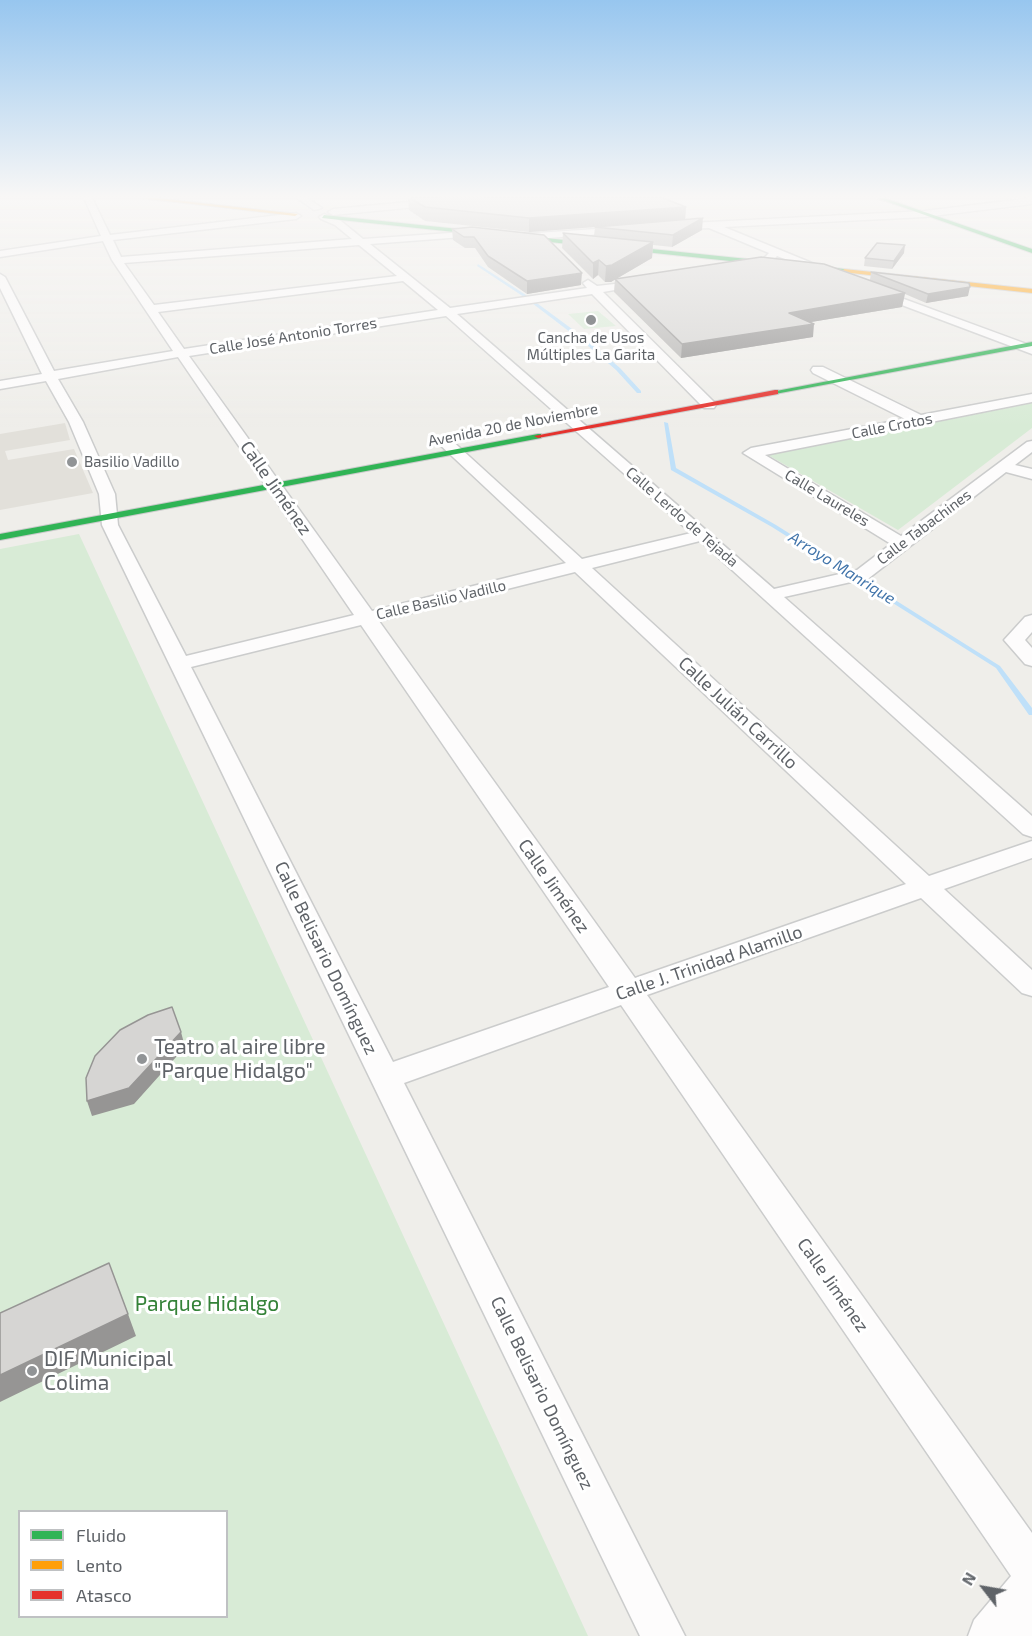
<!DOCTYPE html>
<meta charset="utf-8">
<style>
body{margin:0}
#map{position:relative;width:1032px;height:1636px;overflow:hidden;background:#efeeea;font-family:"Exo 2",sans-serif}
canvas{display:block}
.legend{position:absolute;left:18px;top:1510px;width:210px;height:108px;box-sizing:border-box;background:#fff;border:2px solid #bfc1c3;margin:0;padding:8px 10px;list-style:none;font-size:18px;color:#5f6368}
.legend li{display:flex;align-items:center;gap:12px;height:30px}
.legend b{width:30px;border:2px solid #bfc1c3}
.north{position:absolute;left:954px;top:1558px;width:60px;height:60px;-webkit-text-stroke:4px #fff;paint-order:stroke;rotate:301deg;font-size:16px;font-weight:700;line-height:24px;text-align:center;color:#5f6368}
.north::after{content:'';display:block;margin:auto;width:21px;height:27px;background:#5f6368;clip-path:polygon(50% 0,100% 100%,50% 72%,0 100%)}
</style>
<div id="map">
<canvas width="1032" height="1636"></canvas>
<ul class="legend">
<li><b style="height:8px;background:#30b455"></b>Fluido</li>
<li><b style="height:8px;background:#ff9f0a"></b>Lento</li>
<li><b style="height:8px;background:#e5322d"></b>Atasco</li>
</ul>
<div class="north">N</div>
</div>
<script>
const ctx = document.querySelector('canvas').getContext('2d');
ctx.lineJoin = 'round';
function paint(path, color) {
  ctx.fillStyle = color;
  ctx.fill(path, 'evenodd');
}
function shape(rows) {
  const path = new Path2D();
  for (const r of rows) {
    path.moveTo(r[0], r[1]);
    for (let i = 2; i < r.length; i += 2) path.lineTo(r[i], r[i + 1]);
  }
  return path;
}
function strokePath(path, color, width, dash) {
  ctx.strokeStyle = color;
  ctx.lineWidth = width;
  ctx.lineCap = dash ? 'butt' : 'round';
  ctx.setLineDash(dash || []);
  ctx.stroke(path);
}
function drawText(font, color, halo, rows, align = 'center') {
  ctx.font = font + ' "Exo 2",sans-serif';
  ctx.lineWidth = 6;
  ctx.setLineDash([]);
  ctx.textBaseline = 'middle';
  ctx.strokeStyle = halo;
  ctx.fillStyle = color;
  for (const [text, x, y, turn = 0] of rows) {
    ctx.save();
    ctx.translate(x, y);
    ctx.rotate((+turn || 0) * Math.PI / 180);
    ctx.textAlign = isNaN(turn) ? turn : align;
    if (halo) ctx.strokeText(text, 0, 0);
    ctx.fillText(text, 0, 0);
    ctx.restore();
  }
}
const education = shape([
 [65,423,70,440,5,451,8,460,74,449,93,493,0,510,0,434]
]);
const green = shape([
 [598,311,616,326,584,329,568,314],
 [1032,403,1032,428,898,530,768,455],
 [79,534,313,1040,588,1636,0,1636,0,549],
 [20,1512,226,1512,226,1616,20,1616]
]);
const stream = shape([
 [478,264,526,295,591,343,620,368,641,391,641,393,637,393,616,370,587,345,524,297,477,266,478,264],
 [664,422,668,423,676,468,776,525,1000,666,1032,708,1032,715,1029,715,996,668,772,527,671,470,664,422]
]);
const street = shape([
 [84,198,92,198,110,235,296,213,301,216,296,219,113,240,121,257,352,239,335,225,321,219,319,217,324,214,341,221,363,239,479,231,479,235,476,236,370,244,450,308,587,288,583,283,588,280,597,286,650,280,650,284,603,292,714,402,716,405,714,408,704,408,592,294,457,314,774,589,857,570,891,544,743,453,751,448,905,419,813,373,811,370,813,367,823,367,921,415,1032,394,1032,402,765,455,901,536,1027,442,1032,441,1032,452,1015,465,1032,469,1032,479,1006,472,869,578,784,597,1032,816,1032,837,1023,834,700,541,592,568,929,876,1032,841,1032,858,944,889,1032,970,1032,996,1022,993,921,898,647,995,1032,1533,1032,1636,968,1636,974,1620,1011,1576,621,1005,404,1083,685,1636,640,1636,102,525,99,494,69,422,46,381,0,389,0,381,42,374,0,288,0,274,5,277,54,371,173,351,112,260,103,241,0,257,0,251,101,236,84,198],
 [359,245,397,276,154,305,124,263,359,245],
 [403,281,438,310,184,349,158,312,403,281],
 [446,316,691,533,582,559,448,437,443,436,436,440,438,443,566,563,372,611,189,356,446,316],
 [178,357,354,615,186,656,118,525,115,494,83,422,58,379,178,357],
 [575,572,906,884,635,978,379,621,575,572],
 [361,625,609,987,393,1062,191,667,361,625],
 [297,198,307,198,322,208,314,210,297,198],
 [452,198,483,198,479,201,333,215,328,212,333,209,452,198],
 [1032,198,1032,204,924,217,724,227,829,270,830,272,825,275,777,256,769,265,736,269,736,265,762,260,769,253,709,228,670,230,665,227,670,224,924,211,1032,198],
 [626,227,629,228,629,232,521,240,516,237,521,234,626,227],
 [874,288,1032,346,1032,354,870,293,870,289,874,288],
 [1032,615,1032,632,1025,640,1032,648,1032,666,1025,664,1004,640,1025,617,1032,615]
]);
const fast = shape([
 [877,198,884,198,1032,249,1032,253,877,198],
 [324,215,844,269,847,271,844,273,322,218,324,215],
 [1032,342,1032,346,775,394,771,392,1032,342],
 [538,434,541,434,541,438,0,540,0,534,538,434]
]);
const slow = shape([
 [141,198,157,198,298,214,295,216,141,198],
 [844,269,1032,289,1032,293,842,272,844,269]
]);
const jam = shape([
 [775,390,778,390,778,394,538,438,534,436,775,390]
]);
const wall = shape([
 [408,198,663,198,686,207,685,220,702,230,672,247,653,245,652,258,616,279,870,280,871,272,968,296,926,303,905,294,902,307,811,322,813,337,681,358,614,292,615,279,611,282,605,282,598,275,593,279,562,248,563,233,594,236,595,227,529,232,425,221,409,210],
 [452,229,544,235,581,285,527,294,488,267,475,248,465,248,453,240],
 [904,253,892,269,864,266,865,258]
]);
const shadedWall = shape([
 [686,207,685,220,529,232,529,218],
 [703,218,702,230,672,247,673,235],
 [653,242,652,258,611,282,605,282,606,266],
 [905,245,904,253,892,269,894,261],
 [599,260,598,275,593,279,593,263],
 [582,273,581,285,527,294,527,281],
 [970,287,968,296,926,303,928,294],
 [905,293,902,307,787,326,789,313],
 [814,324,813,337,681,358,682,344],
 [181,1032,185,1047,134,1104,92,1116,87,1101],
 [128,1314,136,1336,0,1402,0,1375]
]);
const building = shape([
 [410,198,663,198,686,207,529,218,425,207,410,198],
 [703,218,673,235,595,227,703,218],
 [472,227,544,235,582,273,527,281,488,256,474,237,464,237,452,229,472,227],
 [563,233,653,242,612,265,606,266,599,260,593,263,563,233],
 [877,243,905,245,894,261,865,258,877,243],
 [761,257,824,264,905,293,789,313,814,324,682,344,615,279,761,257],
 [871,272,969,283,970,287,928,294,871,272],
 [172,1007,181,1032,129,1088,87,1101,86,1078,95,1056,120,1030,148,1015,172,1007],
 [109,1263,128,1314,0,1375,0,1313,109,1263]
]);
const markers = [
 [591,320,6,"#919496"],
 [72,462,6,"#919496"],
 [142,1059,6,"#919496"],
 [32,1371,6,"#919496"]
];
const farStreetnames = [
 ["Calle José Antonio Torres",293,336,-9],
 ["Avenida 20 de Noviembre",513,425,-11],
 ["Calle Crotos",892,426,-11],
 ["Calle Laureles",827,498,31],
 ["Calle Lerdo de Tejada",682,517,41],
 ["Calle Tabachines",924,527,-37],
 ["Calle Basilio Vadillo",441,600,-13]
];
const farPoinames = [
 ["Cancha de Usos",591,338],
 ["Múltiples La Garita",591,355],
 ["Basilio Vadillo",84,462,"left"]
];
const farWaternames = [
 ["Arroyo Manrique",842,568,32]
];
const streetNames = [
 ["Calle Jiménez",276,488,55],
 ["Calle Julián Carrillo",738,713,43],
 ["Calle Jiménez",554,886,55],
 ["Calle Belisario Domínguez",326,958,64],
 ["Calle J. Trinidad Alamillo",709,963,-19],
 ["Calle Jiménez",833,1285,55],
 ["Calle Belisario Domínguez",542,1393,64]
];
const nearPoinames = [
 ["Teatro al aire libre",154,1047],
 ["\"Parque Hidalgo\"",154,1071],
 ["DIF Municipal",44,1359],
 ["Colima",44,1383]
];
const nearParknames = [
 ["Parque Hidalgo",207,1304]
];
paint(education, '#e2e0da');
paint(green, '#d8ebd6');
paint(stream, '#bfe0f9');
strokePath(street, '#cbcccc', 3);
strokePath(fast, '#cacacb', 2);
strokePath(slow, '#cacacb', 2);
strokePath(jam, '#cacacb', 2);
paint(street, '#fdfcfc');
paint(fast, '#30b455');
paint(slow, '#ff9f0a');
paint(jam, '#e5322d');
paint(wall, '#b8b7b5');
paint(shadedWall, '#969594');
paint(building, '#d6d5d3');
strokePath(building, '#969594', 1.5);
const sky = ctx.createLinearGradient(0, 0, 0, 427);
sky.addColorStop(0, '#97c6ef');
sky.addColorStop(0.46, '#f8f7f6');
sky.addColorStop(1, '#f8f7f600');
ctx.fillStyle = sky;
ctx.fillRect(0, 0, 1032, 427);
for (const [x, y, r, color] of markers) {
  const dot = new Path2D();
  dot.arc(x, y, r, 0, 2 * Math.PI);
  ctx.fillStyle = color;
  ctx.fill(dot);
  strokePath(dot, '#fff', 2);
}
drawText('15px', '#5f6368', '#fff', farStreetnames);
drawText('15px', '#5f6368', '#fff', farPoinames);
drawText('italic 16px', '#4174aa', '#fff', farWaternames);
drawText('18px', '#5f6368', '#fff', streetNames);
drawText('21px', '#5f6368', '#fff', nearPoinames, 'left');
drawText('21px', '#348238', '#fff', nearParknames);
</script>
